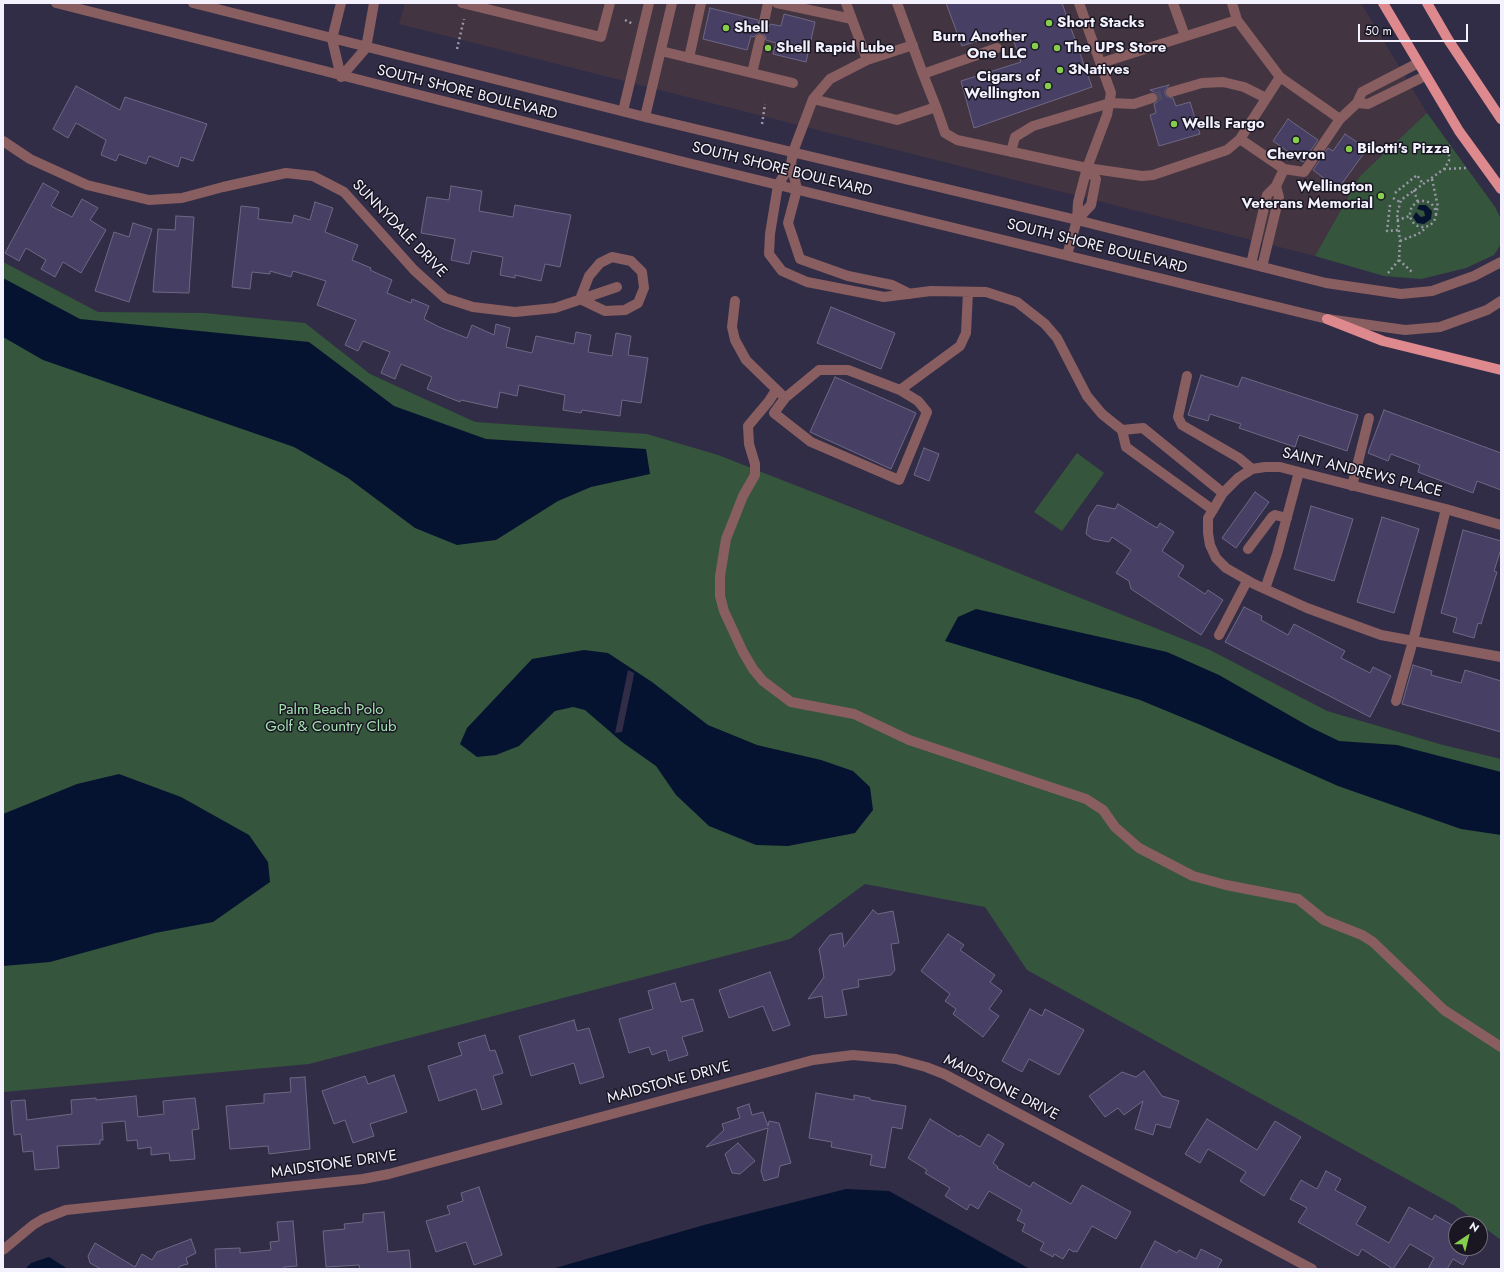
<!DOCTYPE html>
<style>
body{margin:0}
#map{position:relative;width:1504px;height:1272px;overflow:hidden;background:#322d46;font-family:Jost,sans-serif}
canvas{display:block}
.frame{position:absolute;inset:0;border:4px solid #f3f1fe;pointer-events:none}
.north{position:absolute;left:1448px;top:1216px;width:40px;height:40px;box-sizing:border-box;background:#1a1723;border:1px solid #716e7b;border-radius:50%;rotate:35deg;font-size:11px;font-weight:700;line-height:16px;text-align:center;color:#f3f1fe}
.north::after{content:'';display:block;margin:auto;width:14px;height:18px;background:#85cf4c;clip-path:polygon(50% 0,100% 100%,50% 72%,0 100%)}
.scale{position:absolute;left:1358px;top:24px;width:110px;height:18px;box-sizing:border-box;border:2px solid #f3f1fe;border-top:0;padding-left:5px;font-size:12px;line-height:14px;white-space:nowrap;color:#f3f1fe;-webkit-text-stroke:3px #1a1723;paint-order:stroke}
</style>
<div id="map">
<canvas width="1504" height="1272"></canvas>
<div class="frame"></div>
<div class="north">N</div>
<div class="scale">50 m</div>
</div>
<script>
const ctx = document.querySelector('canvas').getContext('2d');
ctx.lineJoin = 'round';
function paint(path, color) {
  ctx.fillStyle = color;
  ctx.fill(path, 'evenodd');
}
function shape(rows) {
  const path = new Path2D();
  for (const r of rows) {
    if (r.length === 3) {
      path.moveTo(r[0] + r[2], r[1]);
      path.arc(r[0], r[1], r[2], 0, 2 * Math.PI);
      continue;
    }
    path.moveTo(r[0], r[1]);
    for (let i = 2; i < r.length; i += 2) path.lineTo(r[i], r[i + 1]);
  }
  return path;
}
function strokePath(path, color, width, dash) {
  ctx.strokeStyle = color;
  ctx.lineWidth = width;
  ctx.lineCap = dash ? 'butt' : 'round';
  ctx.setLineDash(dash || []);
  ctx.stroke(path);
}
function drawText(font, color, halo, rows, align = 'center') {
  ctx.font = font + ' Jost,sans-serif';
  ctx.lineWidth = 3;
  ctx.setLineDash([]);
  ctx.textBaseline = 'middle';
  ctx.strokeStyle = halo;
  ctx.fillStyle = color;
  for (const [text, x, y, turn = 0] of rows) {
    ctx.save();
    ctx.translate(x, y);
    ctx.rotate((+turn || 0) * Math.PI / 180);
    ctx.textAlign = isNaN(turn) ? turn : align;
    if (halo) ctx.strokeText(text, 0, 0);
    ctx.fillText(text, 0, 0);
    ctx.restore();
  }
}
const commercial = shape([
 [405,3,1361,3,1427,113,1360,176,1315,256,399,24]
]);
const green = shape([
 [1427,113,1495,207,1501,219,1501,244,1494,255,1466,268,1421,279,1384,276,1315,256,1360,176],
 [3,262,98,312,204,313,305,323,370,374,475,422,647,434,718,455,971,554,1210,650,1327,711,1443,745,1501,759,1501,1240,1454,1205,1027,970,985,907,865,884,790,939,309,1064,3,1092],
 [1077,453,1104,473,1062,531,1034,512]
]);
const water = shape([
 [1419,205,1426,205,1432,211,1431,219,1424,224,1417,223,1413,217,1416,212,1421,217,1425,216,1424,211,1417,209],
 [3,278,80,319,309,342,394,406,486,439,646,449,650,474,591,487,558,501,496,540,457,545,415,528,348,478,294,447,43,360,3,337],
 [976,609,1167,652,1219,675,1310,727,1339,741,1397,745,1501,772,1501,835,1461,829,1338,786,1203,726,1140,700,945,641,958,617],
 [584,650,608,653,652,682,708,725,757,745,821,760,853,771,870,787,873,810,855,833,788,846,756,845,709,826,676,795,656,766,622,742,585,710,573,707,555,711,519,746,496,755,477,757,460,744,467,728,532,659],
 [119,774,181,797,249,835,268,862,270,882,213,922,155,933,50,962,3,966,3,814,77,784],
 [846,1189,889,1191,1030,1269,552,1269,704,1225],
 [49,1257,68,1269,25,1269,31,1263]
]);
const pier = shape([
 [628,670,634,673,633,680,622,732,615,733]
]);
const building = shape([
 [946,3,1062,3,1092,87,974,128,961,81,1021,62,1010,30,962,46,946,3],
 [710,8,758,20,759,27,763,28,769,27,770,24,781,26,784,14,815,22,806,62,773,54,776,43,766,40,765,35,761,33,758,33,754,37,751,36,747,50,703,39,710,8],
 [1169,85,1165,90,1165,93,1167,97,1173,98,1176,106,1190,102,1200,134,1159,146,1150,115,1156,113,1154,104,1157,102,1158,96,1156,93,1150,90,1169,85],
 [76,86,120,110,125,97,207,124,193,161,181,157,178,167,149,156,146,164,119,154,116,161,101,155,106,140,76,123,68,138,53,129,76,86],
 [1288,119,1318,140,1303,162,1273,141,1288,119],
 [1345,134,1367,149,1338,189,1313,170,1328,148,1333,151,1345,134],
 [43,183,59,192,51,206,72,217,82,199,98,208,90,220,106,230,81,273,63,262,55,277,41,269,46,260,26,248,19,261,5,253,43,183],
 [451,186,482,191,479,211,513,217,515,205,571,215,560,267,545,264,541,281,515,275,515,278,500,275,503,257,472,251,469,264,451,260,455,239,421,233,427,197,449,200,451,186],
 [315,202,333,208,325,232,358,245,352,260,371,268,370,270,392,280,387,293,411,303,412,299,429,306,424,319,439,327,467,338,472,325,494,335,496,324,510,328,506,347,532,353,536,336,574,344,576,332,591,335,588,352,612,356,616,333,631,336,628,355,648,358,641,403,622,400,620,416,582,410,581,413,563,410,565,395,519,385,517,396,500,392,497,408,461,400,460,402,427,389,432,377,401,364,395,379,381,373,390,352,363,341,358,351,345,345,356,320,317,305,326,281,293,271,291,277,270,271,270,274,252,272,250,289,232,287,241,206,259,208,258,219,292,223,294,215,310,220,315,202],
 [176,216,194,217,189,293,153,292,158,229,175,230,176,216],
 [133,223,152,229,129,302,95,291,114,232,129,237,133,223],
 [831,307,895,333,881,369,817,343,831,307],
 [1201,375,1238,387,1242,377,1358,415,1347,451,1299,435,1295,447,1239,428,1241,424,1210,414,1208,421,1188,415,1201,375],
 [835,377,916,413,891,469,810,432,835,377],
 [1384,410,1501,453,1501,490,1477,481,1473,493,1418,472,1420,465,1391,454,1388,461,1368,453,1384,410],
 [924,448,939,454,929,481,914,475,924,448],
 [1255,492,1269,502,1236,548,1222,538,1255,492],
 [1118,504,1157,528,1160,523,1174,532,1162,551,1184,566,1178,576,1205,594,1208,590,1223,600,1201,635,1131,589,1129,581,1116,573,1131,550,1112,537,1109,542,1093,539,1086,534,1089,517,1097,505,1115,509,1118,504],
 [1311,506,1353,519,1334,581,1294,569,1311,506],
 [1382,517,1419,529,1394,613,1357,602,1382,517],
 [1463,530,1501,541,1501,549,1494,571,1497,572,1481,624,1478,623,1474,638,1453,632,1457,618,1441,613,1463,530],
 [1244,607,1262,616,1261,620,1288,635,1294,624,1345,651,1341,658,1370,673,1373,667,1391,676,1370,717,1225,642,1244,607],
 [1413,665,1432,671,1431,675,1461,683,1465,670,1501,681,1501,732,1402,704,1413,665],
 [873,910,878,914,893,911,899,943,891,944,895,970,891,975,858,980,859,987,842,990,847,1015,825,1018,822,996,808,999,824,977,819,949,830,935,842,933,844,947,873,910],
 [948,934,964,945,960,950,995,975,990,982,1002,991,989,1009,999,1016,983,1037,953,1014,956,1009,945,1001,950,994,921,971,948,934],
 [770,972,790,1025,773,1031,763,1006,729,1018,719,990,770,972],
 [675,983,681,1002,693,999,703,1031,682,1037,688,1055,669,1061,666,1050,652,1055,649,1047,629,1053,619,1019,653,1009,648,991,675,983],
 [1030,1009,1042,1016,1045,1009,1084,1030,1059,1075,1029,1059,1022,1072,1002,1061,1030,1009],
 [574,1020,577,1031,589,1028,604,1077,580,1084,574,1063,531,1076,519,1036,574,1020],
 [485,1035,490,1051,495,1050,503,1073,493,1076,502,1104,482,1110,476,1089,439,1101,428,1066,462,1055,458,1043,485,1035],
 [1144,1071,1162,1096,1179,1101,1170,1128,1156,1124,1153,1135,1135,1129,1143,1101,1124,1115,1118,1108,1105,1117,1089,1096,1122,1072,1136,1077,1144,1071],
 [394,1075,407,1112,370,1124,374,1136,353,1143,345,1120,334,1124,322,1091,365,1076,368,1084,394,1075],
 [305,1077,310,1149,269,1154,268,1146,230,1149,226,1106,264,1103,264,1094,291,1092,290,1078,305,1077],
 [816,1093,854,1100,854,1095,870,1098,870,1100,906,1106,902,1129,892,1127,885,1168,870,1165,872,1155,831,1147,832,1142,809,1138,816,1093],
 [136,1096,138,1117,164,1114,163,1101,195,1098,199,1129,192,1130,195,1159,170,1161,169,1153,151,1155,151,1147,138,1149,137,1140,127,1141,125,1121,102,1123,103,1140,100,1140,100,1144,57,1146,59,1168,35,1170,33,1151,23,1152,21,1134,14,1135,11,1101,25,1100,27,1120,72,1114,71,1100,96,1098,96,1100,136,1096],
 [749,1104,752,1115,763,1112,768,1126,769,1121,779,1123,791,1163,780,1166,778,1177,764,1181,761,1171,768,1128,706,1147,724,1130,722,1124,740,1118,737,1108,749,1104],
 [930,1119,959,1137,960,1135,980,1147,988,1134,1004,1144,993,1163,998,1167,997,1168,1030,1187,1033,1182,1071,1204,1082,1185,1131,1212,1116,1239,1092,1226,1077,1252,1075,1251,1074,1252,1069,1249,1063,1259,1054,1254,1053,1257,1040,1250,1044,1243,1022,1231,1025,1224,1017,1220,1022,1210,989,1191,978,1209,970,1204,967,1210,945,1196,950,1188,925,1173,927,1170,908,1158,930,1119],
 [1207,1119,1257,1150,1275,1121,1301,1137,1264,1196,1240,1181,1246,1172,1208,1149,1200,1163,1185,1154,1207,1119],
 [738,1143,755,1161,740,1174,732,1173,725,1154,738,1143],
 [1326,1171,1341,1179,1335,1190,1366,1207,1356,1224,1389,1243,1409,1207,1432,1220,1435,1215,1452,1225,1450,1228,1456,1232,1456,1248,1472,1248,1463,1265,1453,1259,1447,1269,1428,1269,1434,1258,1410,1244,1393,1269,1362,1249,1358,1256,1298,1222,1307,1208,1290,1199,1301,1180,1317,1189,1326,1171],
 [479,1187,502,1255,474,1265,466,1242,436,1252,426,1221,450,1214,447,1206,463,1201,461,1193,479,1187],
 [384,1212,388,1252,409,1250,411,1269,360,1269,359,1265,326,1267,323,1231,345,1229,344,1224,363,1222,363,1214,384,1212],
 [293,1221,297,1266,284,1267,284,1269,216,1269,215,1249,240,1248,240,1253,271,1250,270,1242,279,1241,277,1222,293,1221],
 [191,1239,196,1253,186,1258,188,1264,180,1266,178,1269,101,1269,90,1263,88,1256,95,1243,135,1267,142,1254,152,1260,157,1252,191,1239],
 [1155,1241,1177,1253,1179,1250,1196,1259,1201,1249,1222,1260,1217,1269,1140,1269,1155,1241]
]);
const minorTunnel = shape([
 [1152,98,1171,92]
]);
const path = shape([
 [625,20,633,24],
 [457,49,464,19],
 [762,124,765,104],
 [1444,169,1466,168],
 [1432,179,1438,207,1436,213],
 [1414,190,1418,203],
 [1395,193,1417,175,1423,184],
 [1393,198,1400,202],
 [1423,214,13],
 [1390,205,1387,231,1399,230],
 [1397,220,1410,216],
 [1400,241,1418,234,1426,228],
 [1399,260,1412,272],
 [1388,273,1399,260,1400,241,1397,214,1401,200,1444,169,1449,161,1449,145]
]);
const minor = shape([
 [56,3,680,161,1327,319,1405,330,1440,327,1487,310,1501,301],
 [193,3,645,117,1077,220,1326,283,1401,294,1432,291,1474,276,1501,262],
 [341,3,332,39,341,77],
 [462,3,601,37,610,3],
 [777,3,852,19],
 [846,3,867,60,830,79,813,99,793,152,791,164,778,185,770,234,769,254,782,271,807,282,884,297,931,291,986,292,1017,302,1045,324,1057,338,1087,396,1102,414,1122,430,1126,447,1213,510],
 [897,3,923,74],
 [1173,3,1185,36],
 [1237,20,1280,77,1340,119],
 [764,22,768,3],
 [661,51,793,83],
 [689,58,701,3],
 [867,60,913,45],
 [1101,63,1237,20,1232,3],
 [752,73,760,39],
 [341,77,366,48,374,3],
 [1171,92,1202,83,1223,82,1244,87,1266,98],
 [813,99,897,120,936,107,923,74,997,48],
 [1357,103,1368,104,1425,76],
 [936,107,945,133,957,140,1087,168,1142,176,1153,175,1227,150,1240,139,1280,77],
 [623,111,649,3],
 [645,117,672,3],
 [1240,139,1284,169],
 [3,141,30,159,87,185,149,200,182,198,223,187,286,173,313,176,344,192,414,270,445,298,473,307,515,312,555,308,617,287],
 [1011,152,1015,137,1033,126,1110,103,1134,104,1152,98],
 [791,164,797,189,788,223,800,259,848,276,892,285,910,294],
 [1077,220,1091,205,1096,179,1087,168],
 [1067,255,1077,220,1078,202,1087,168,1107,115,1111,93,1079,3],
 [612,257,631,261,642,272,644,288,638,303,625,310,605,311,580,299,589,276,600,263,612,257],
 [1251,264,1267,195,1276,186,1284,169,1304,172,1340,119,1357,103,1362,92,1418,63],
 [1262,267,1279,197,1276,186],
 [735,301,732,327,735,340,746,360,781,394],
 [1187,376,1178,417,1182,425,1239,458,1252,469],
 [776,390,769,401,748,426,749,444,755,464,755,475,743,496,726,539,720,576,720,596,724,611,743,652,753,669,763,681,791,702,854,714,909,740,1086,799,1103,810,1115,827,1139,848,1193,876,1226,885,1298,899,1324,920,1362,935,1373,942,1444,1010,1501,1047],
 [900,390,918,401,927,412,899,480,811,442,774,413,785,398,819,370,848,370,900,390,960,346,966,333,968,292],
 [1122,430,1143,428,1223,493],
 [1352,486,1369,418],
 [1501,525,1446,509,1299,472,1280,467,1265,467,1252,469,1238,478,1223,493,1208,518,1208,533,1210,545,1216,558,1226,568,1254,584,1307,608,1381,635,1501,657],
 [1248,549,1272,517,1275,515,1287,518],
 [1265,589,1277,554,1299,472],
 [1219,635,1247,581],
 [1396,701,1413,641,1446,509],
 [3,1250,33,1225,43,1219,66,1210,363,1179,389,1174,813,1060,853,1055,896,1059,926,1067,944,1074,1312,1269]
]);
const major = shape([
 [1383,3,1459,131,1501,189],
 [1427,3,1449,41,1501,119],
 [1327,319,1383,341,1501,370]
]);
const markers = [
 [1049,23,4,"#85cf4c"],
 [726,28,4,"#85cf4c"],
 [1035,46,4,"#85cf4c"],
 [768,48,4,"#85cf4c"],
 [1057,48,4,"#85cf4c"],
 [1060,70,4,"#85cf4c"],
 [1048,86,4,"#85cf4c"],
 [1174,124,4,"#85cf4c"],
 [1296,140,4,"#85cf4c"],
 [1349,149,4,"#85cf4c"],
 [1381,196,4,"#85cf4c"]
];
const poiNames = [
 ["Short Stacks",1057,23],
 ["Shell",734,28],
 ["Burn Another",1027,37,"right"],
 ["One LLC",1027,54,"right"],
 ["Shell Rapid Lube",776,48],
 ["The UPS Store",1065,48],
 ["3Natives",1068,70],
 ["Cigars of",1040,77,"right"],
 ["Wellington",1040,94,"right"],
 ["Wells Fargo",1182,124],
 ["Bilotti's Pizza",1357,149],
 ["Chevron",1296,155,"center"],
 ["Wellington",1373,187,"right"],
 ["Veterans Memorial",1373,204,"right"]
];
const streetNames = [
 ["SOUTH SHORE BOULEVARD",467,93,14],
 ["SOUTH SHORE BOULEVARD",782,170,14],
 ["SUNNYDALE DRIVE",399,229,46],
 ["SOUTH SHORE BOULEVARD",1097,247,14],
 ["SAINT ANDREWS PLACE",1362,473,14],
 ["MAIDSTONE DRIVE",669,1083,-15],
 ["MAIDSTONE DRIVE",1001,1088,27],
 ["MAIDSTONE DRIVE",334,1165,-8]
];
const parkNames = [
 ["Palm Beach Polo",331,710],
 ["Golf & Country Club",331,727]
];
paint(commercial, '#423441');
paint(green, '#35563c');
paint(water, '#051331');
paint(pier, '#322d46');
paint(building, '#483f65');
strokePath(building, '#6e6884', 1);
strokePath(minorTunnel, '#4f4a62', 10, [10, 5]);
strokePath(path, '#9b97aa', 2.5, [2, 3]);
strokePath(minor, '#885e60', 10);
strokePath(major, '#de898d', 10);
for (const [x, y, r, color] of markers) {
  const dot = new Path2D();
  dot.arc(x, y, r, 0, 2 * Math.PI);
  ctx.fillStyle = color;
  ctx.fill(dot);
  strokePath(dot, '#1a1723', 1.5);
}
drawText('bold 15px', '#f3f1fe', '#1a1723', poiNames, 'left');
drawText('15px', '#f3f1fe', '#1a1723', streetNames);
drawText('15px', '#a4e2b1', '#1a1723', parkNames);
</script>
